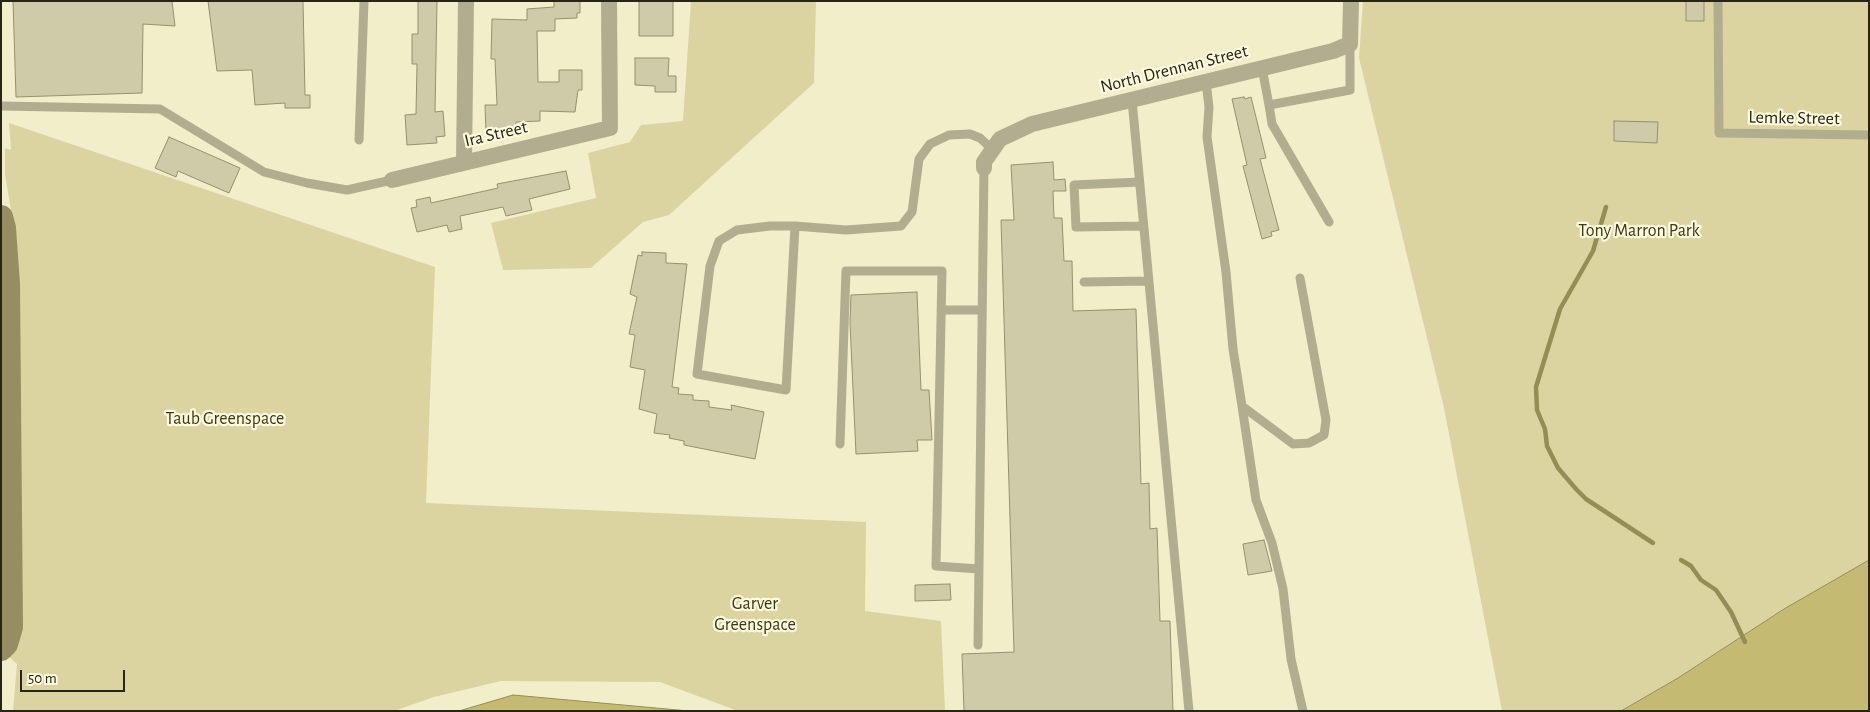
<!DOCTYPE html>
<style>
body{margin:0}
#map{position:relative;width:1870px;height:712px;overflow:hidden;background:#f2eeca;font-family:"Alegreya Sans",sans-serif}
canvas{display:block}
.frame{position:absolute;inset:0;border:2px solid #272518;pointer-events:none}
.scale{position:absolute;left:20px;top:670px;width:105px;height:22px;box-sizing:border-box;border:2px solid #272518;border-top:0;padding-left:6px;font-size:15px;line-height:18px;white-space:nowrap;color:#272518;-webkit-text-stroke:4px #fefbde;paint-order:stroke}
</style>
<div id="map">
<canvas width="1870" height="712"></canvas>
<div class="frame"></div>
<div class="scale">50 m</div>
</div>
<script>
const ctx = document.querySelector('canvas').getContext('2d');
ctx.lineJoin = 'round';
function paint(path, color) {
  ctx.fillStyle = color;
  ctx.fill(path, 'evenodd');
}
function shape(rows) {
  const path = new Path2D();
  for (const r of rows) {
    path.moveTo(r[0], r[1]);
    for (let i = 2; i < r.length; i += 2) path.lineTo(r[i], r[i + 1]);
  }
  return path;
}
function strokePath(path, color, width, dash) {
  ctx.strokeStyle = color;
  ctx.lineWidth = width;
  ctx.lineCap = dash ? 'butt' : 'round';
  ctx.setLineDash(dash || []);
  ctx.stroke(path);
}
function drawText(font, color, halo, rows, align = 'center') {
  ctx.font = font + ' "Alegreya Sans",sans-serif';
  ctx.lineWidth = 4.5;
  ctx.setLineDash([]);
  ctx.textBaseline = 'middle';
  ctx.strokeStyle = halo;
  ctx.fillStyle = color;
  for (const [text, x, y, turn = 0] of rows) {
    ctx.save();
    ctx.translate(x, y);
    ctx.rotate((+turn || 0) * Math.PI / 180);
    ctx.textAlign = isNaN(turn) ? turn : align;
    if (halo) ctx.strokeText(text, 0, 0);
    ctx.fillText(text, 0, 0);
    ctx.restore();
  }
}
const green = shape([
 [691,1,816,1,814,83,669,215,643,222,591,268,503,270,491,223,596,198,588,153,630,142,641,125,683,121],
 [1363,1,1869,1,1869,560,1784,609,1678,678,1621,711,1502,711,1444,408,1359,58],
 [9,123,435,267,426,503,866,522,865,611,941,621,945,711,738,711,660,682,501,681,434,697,394,711,13,711,17,664,8,656,12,216,5,175,5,148,11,150]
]);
const water = shape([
 [1869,560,1869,711,1621,711,1678,678,1784,609,1869,560],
 [513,695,689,711,459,711,513,695]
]);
const stream = shape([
 [1606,207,1593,251,1560,309,1536,387,1537,410,1545,429,1547,446,1558,468,1576,489,1586,499,1653,543],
 [1681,560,1691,566,1701,580,1716,590,1731,612,1745,642]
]);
const building = shape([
 [13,1,172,1,175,26,143,24,142,93,16,97,13,1],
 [208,1,303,1,305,95,310,95,310,108,285,108,285,103,255,105,252,70,217,71,208,1],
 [418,1,437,1,435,112,443,111,445,136,436,137,437,143,407,145,405,115,416,114,417,64,412,64,412,34,418,34,418,1],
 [554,1,580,1,580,13,577,13,577,18,555,19,555,31,537,31,538,82,559,82,559,70,582,70,582,90,578,90,575,112,540,111,540,121,516,122,516,132,486,134,485,105,497,105,495,59,491,59,492,19,527,20,527,9,554,7,554,1],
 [639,1,673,1,673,36,639,36,639,1],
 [1686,1,1704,1,1704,21,1686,21,1686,1],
 [635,58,669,58,668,76,676,76,676,92,655,92,655,86,635,85,635,58],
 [1244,97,1245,99,1251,97,1266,158,1260,159,1279,230,1271,232,1272,236,1262,239,1243,166,1247,165,1232,99,1244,97],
 [1614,121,1658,122,1657,143,1614,141,1614,121],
 [169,137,240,168,229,193,178,171,176,177,155,168,169,137],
 [1053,162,1054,180,1065,179,1066,191,1053,191,1054,218,1062,218,1064,261,1072,261,1073,311,1136,309,1141,484,1149,483,1150,529,1157,528,1160,621,1170,621,1173,711,964,711,962,654,1014,652,1001,220,1014,220,1011,165,1053,162],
 [566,171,570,189,529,199,532,210,506,216,503,207,460,216,462,229,449,232,447,225,417,232,411,208,417,207,416,200,430,197,431,203,498,188,497,184,566,171],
 [642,252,666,253,666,263,687,264,672,387,679,388,678,394,693,395,693,400,709,401,709,407,732,410,731,405,764,412,755,459,684,445,684,441,669,438,670,435,654,433,657,414,639,409,645,370,630,367,635,335,629,334,637,297,630,294,638,255,642,256,642,252],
 [917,292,921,390,929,390,932,440,917,440,918,451,856,454,850,323,851,295,917,292],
 [1264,540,1272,571,1248,575,1243,544,1264,540],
 [950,584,951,600,915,601,915,585,950,584]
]);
const lane = shape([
 [1718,1,1719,133,1869,135],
 [1262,68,1269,105,1350,90,1350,44],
 [1206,82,1209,107,1207,137,1226,272,1233,349,1242,406,1256,500,1272,543,1283,589,1291,659,1303,711],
 [1132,100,1189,711],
 [1269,105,1272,124,1329,222],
 [1,106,160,109,264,172,307,183,347,190,392,180],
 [359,140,364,1],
 [1139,182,1074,185,1076,227,1143,226],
 [795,226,786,390,697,374,710,266,719,241,737,230,770,226,795,226,846,230,901,226,912,212,919,159,930,144,949,135,970,134,980,138,992,149],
 [1084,282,1148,281],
 [941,310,982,310],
 [1242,406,1293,444,1309,443,1324,435,1326,420,1300,278],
 [840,444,846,271,942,271,936,566,979,569],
 [978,645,984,168]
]);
const street = shape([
 [464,162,466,1],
 [984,168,984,162,1000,139,1032,124,1333,51,1350,44,1351,1],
 [392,180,610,128,609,1]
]);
const secondary = shape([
 [1,217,4,228,8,284,11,627,6,644,1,649]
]);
const streetNames = [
 ["North Drennan Street",1174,69,-14],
 ["Lemke Street",1794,118,1],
 ["Ira Street",496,134,-13]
];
const parkNames = [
 ["Tony Marron Park",1639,231],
 ["Taub Greenspace",225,419],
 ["Garver",755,604],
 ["Greenspace",755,625]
];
paint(green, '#dbd4a1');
paint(water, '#c4ba71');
strokePath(water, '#958d56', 1);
strokePath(stream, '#958d56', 4.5);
paint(building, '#cfcba9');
strokePath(building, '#949070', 1);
strokePath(lane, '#b1ad8f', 9);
strokePath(street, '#b1ad8f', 16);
strokePath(secondary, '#958e60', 24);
drawText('18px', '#272518', '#fefbde', streetNames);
drawText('18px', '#3c3717', '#fefbde', parkNames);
</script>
